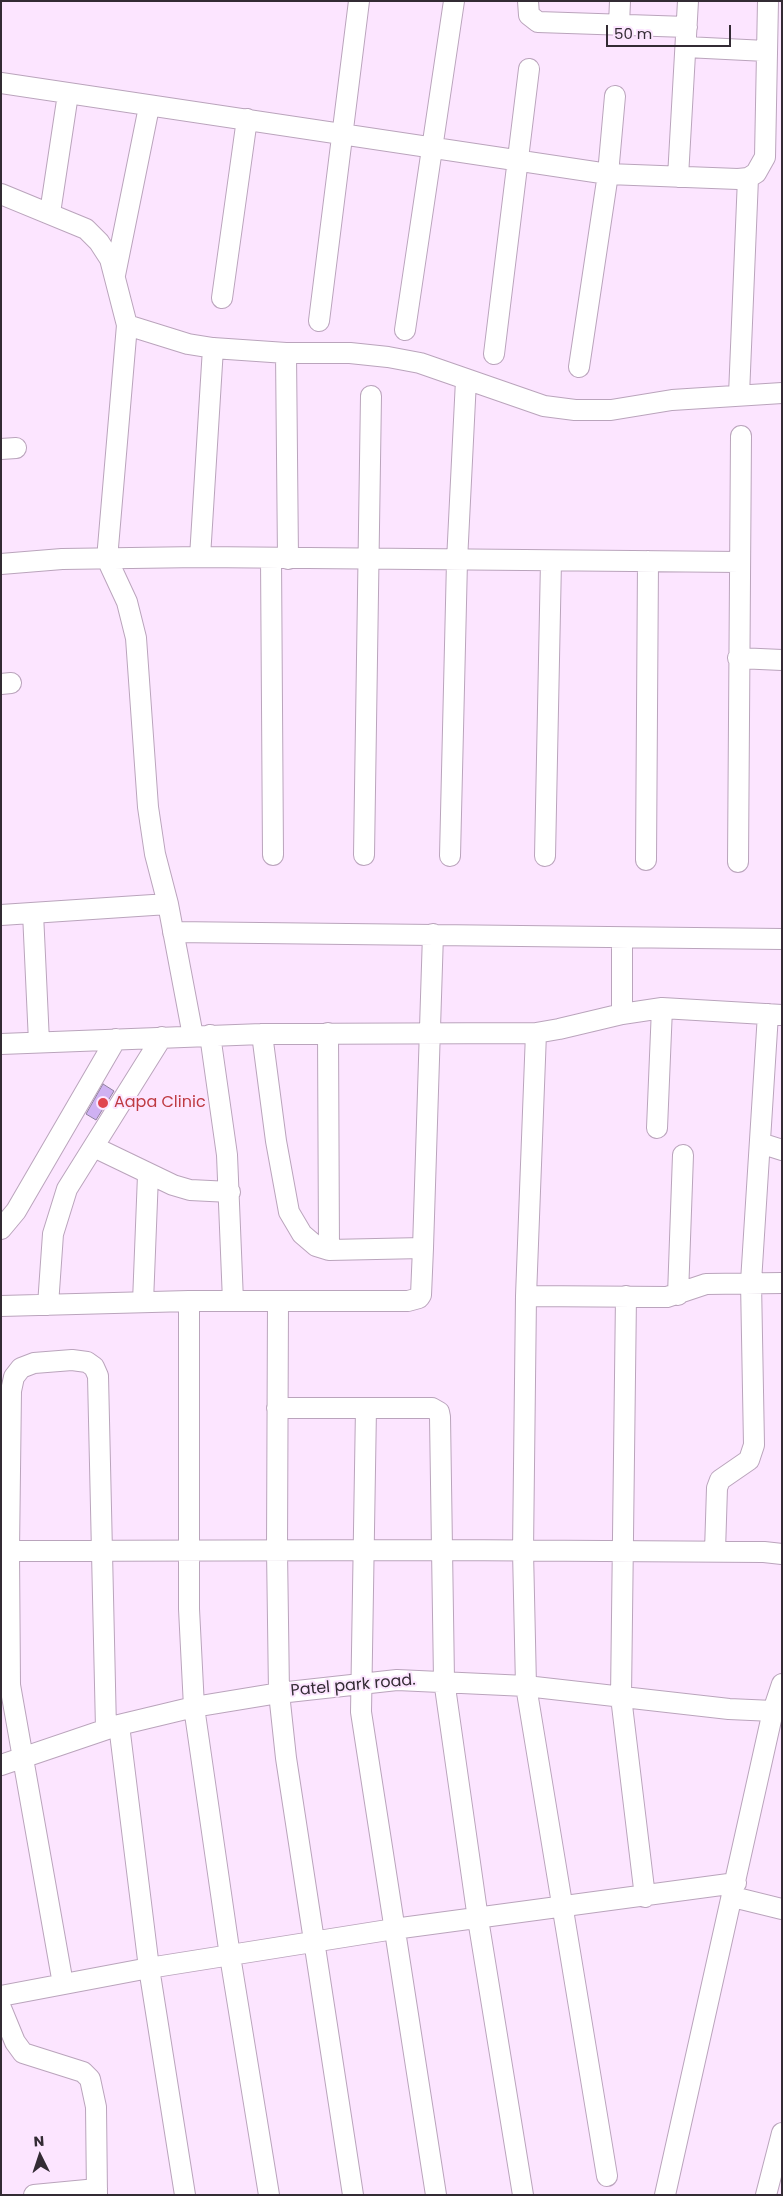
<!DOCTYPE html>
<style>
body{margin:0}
#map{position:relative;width:783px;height:2196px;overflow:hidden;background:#fce5ff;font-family:Poppins,sans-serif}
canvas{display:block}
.frame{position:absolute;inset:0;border:2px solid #332b34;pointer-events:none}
.north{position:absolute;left:15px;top:2131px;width:50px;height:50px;-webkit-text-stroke:4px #fce5ff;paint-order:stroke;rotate:356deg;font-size:14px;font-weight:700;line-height:20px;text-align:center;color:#332b34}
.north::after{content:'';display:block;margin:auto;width:18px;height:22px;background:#332b34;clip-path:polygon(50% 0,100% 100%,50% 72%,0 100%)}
.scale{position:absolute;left:606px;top:25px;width:125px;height:22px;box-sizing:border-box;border:2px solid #332b34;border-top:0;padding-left:6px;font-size:15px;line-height:18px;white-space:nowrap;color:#332b34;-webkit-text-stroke:4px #fce5ff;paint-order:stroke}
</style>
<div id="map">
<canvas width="783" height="2196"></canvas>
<div class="frame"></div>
<div class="north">N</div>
<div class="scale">50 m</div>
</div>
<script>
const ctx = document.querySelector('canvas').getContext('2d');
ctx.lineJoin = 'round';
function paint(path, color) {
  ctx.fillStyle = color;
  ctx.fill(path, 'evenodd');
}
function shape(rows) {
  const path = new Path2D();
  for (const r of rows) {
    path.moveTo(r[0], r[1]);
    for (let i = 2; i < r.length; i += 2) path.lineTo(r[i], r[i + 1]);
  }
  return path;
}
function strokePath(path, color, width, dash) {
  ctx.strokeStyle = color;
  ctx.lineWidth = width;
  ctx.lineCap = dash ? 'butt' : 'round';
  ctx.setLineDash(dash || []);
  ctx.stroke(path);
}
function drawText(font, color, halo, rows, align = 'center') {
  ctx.font = font + ' Poppins,sans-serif';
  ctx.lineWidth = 4;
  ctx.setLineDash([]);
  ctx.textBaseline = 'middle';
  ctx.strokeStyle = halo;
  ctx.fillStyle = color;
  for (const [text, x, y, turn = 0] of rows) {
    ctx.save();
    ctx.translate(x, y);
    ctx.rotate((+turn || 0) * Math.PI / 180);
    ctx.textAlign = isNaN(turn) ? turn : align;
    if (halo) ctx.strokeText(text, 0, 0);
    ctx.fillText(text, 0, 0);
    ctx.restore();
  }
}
const building = shape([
 [103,1084,114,1091,96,1120,86,1114,103,1084]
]);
const street = shape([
 [528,1,529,15,538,22,687,27],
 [619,25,620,1],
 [686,47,766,51],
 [1,83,608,174,738,179,748,178,756,173,765,157,768,1],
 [678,177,688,1],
 [1,194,86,229,99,242,110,259,127,325,107,559,127,602,136,638,148,807,155,854,168,904,193,1036],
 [50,213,68,94],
 [115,275,149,107],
 [222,298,247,119],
 [319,321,359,1],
 [127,325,188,344,213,348,286,353,350,353,388,357,420,363,544,406,575,410,611,410,672,400,782,393],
 [405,330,454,1],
 [286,353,288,559],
 [494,354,529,69],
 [579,367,608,174,615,96],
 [739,395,748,178],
 [1,449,16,448],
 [200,557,213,348],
 [271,558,273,855],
 [1,564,62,559,200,557,740,562],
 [738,658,782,660],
 [1,684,11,683],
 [364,855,371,396],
 [450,856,457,561,466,380],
 [545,856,551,561],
 [646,860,648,561],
 [738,862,741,436],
 [33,913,39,1042],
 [1,915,168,904],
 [173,932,782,939],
 [622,1014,622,938],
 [328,1033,329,1250],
 [536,1033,526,1296,523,1551,526,1686,607,2176],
 [262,1034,276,1141,289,1212,302,1234,316,1246,329,1250,423,1248],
 [210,1035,227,1155,233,1301],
 [1,1044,262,1034,536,1033,559,1029,622,1014,662,1008,782,1015],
 [657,1128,662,1008],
 [760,1143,782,1150],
 [94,1147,173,1185,190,1190,230,1192],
 [1,1229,16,1211,116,1039],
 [678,1295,683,1155],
 [526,1296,667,1297,706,1284,782,1283],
 [626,1296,621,1697,645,1897],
 [189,1301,189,1609,194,1707,230,1956,269,2195],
 [278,1301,277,1550,279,1693,286,1758,353,2195],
 [143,1302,148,1175],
 [48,1305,53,1234,67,1189,162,1037],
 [1,1306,189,1301,408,1301,419,1298,421,1295,423,1248,433,934],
 [277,1408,432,1408,439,1412,440,1417,444,1680,478,1919,523,2195],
 [366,1408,361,1712,436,2195],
 [1,1551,444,1550,764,1552,782,1554],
 [715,1551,717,1488,720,1480,749,1460,754,1445,751,1282,768,1014],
 [119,1725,149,1968,185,2195],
 [1,1765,119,1725,194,1707,279,1693,397,1680,526,1686,729,1709,773,1711],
 [733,1897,782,1909],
 [63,1984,10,1685,9,1551,11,1391,14,1377,21,1368,34,1363,72,1360,87,1362,94,1367,98,1376,106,1729],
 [1,1996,149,1968,394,1929,736,1883],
 [1,2008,15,2042,23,2053,83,2072,90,2079,96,2107,97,2195],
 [34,2195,97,2189],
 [665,2195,773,1711,782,1684],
 [766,2195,782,2133]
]);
const markers = [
 [103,1103,6,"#e0444e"]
];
const healthNames = [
 ["Aapa Clinic",114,1103]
];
const streetNames = [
 ["Patel park road.",353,1686,-5]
];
paint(building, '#cfb1f2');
strokePath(building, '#8e829d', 1);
strokePath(street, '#baa4bc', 22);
strokePath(street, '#fff', 20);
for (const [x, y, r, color] of markers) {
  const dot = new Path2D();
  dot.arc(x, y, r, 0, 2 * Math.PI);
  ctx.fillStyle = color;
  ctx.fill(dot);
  strokePath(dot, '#fce5ff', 2);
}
drawText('16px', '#be3a42', '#fce5ff', healthNames, 'left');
drawText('16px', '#332b34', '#fce5ff', streetNames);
</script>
